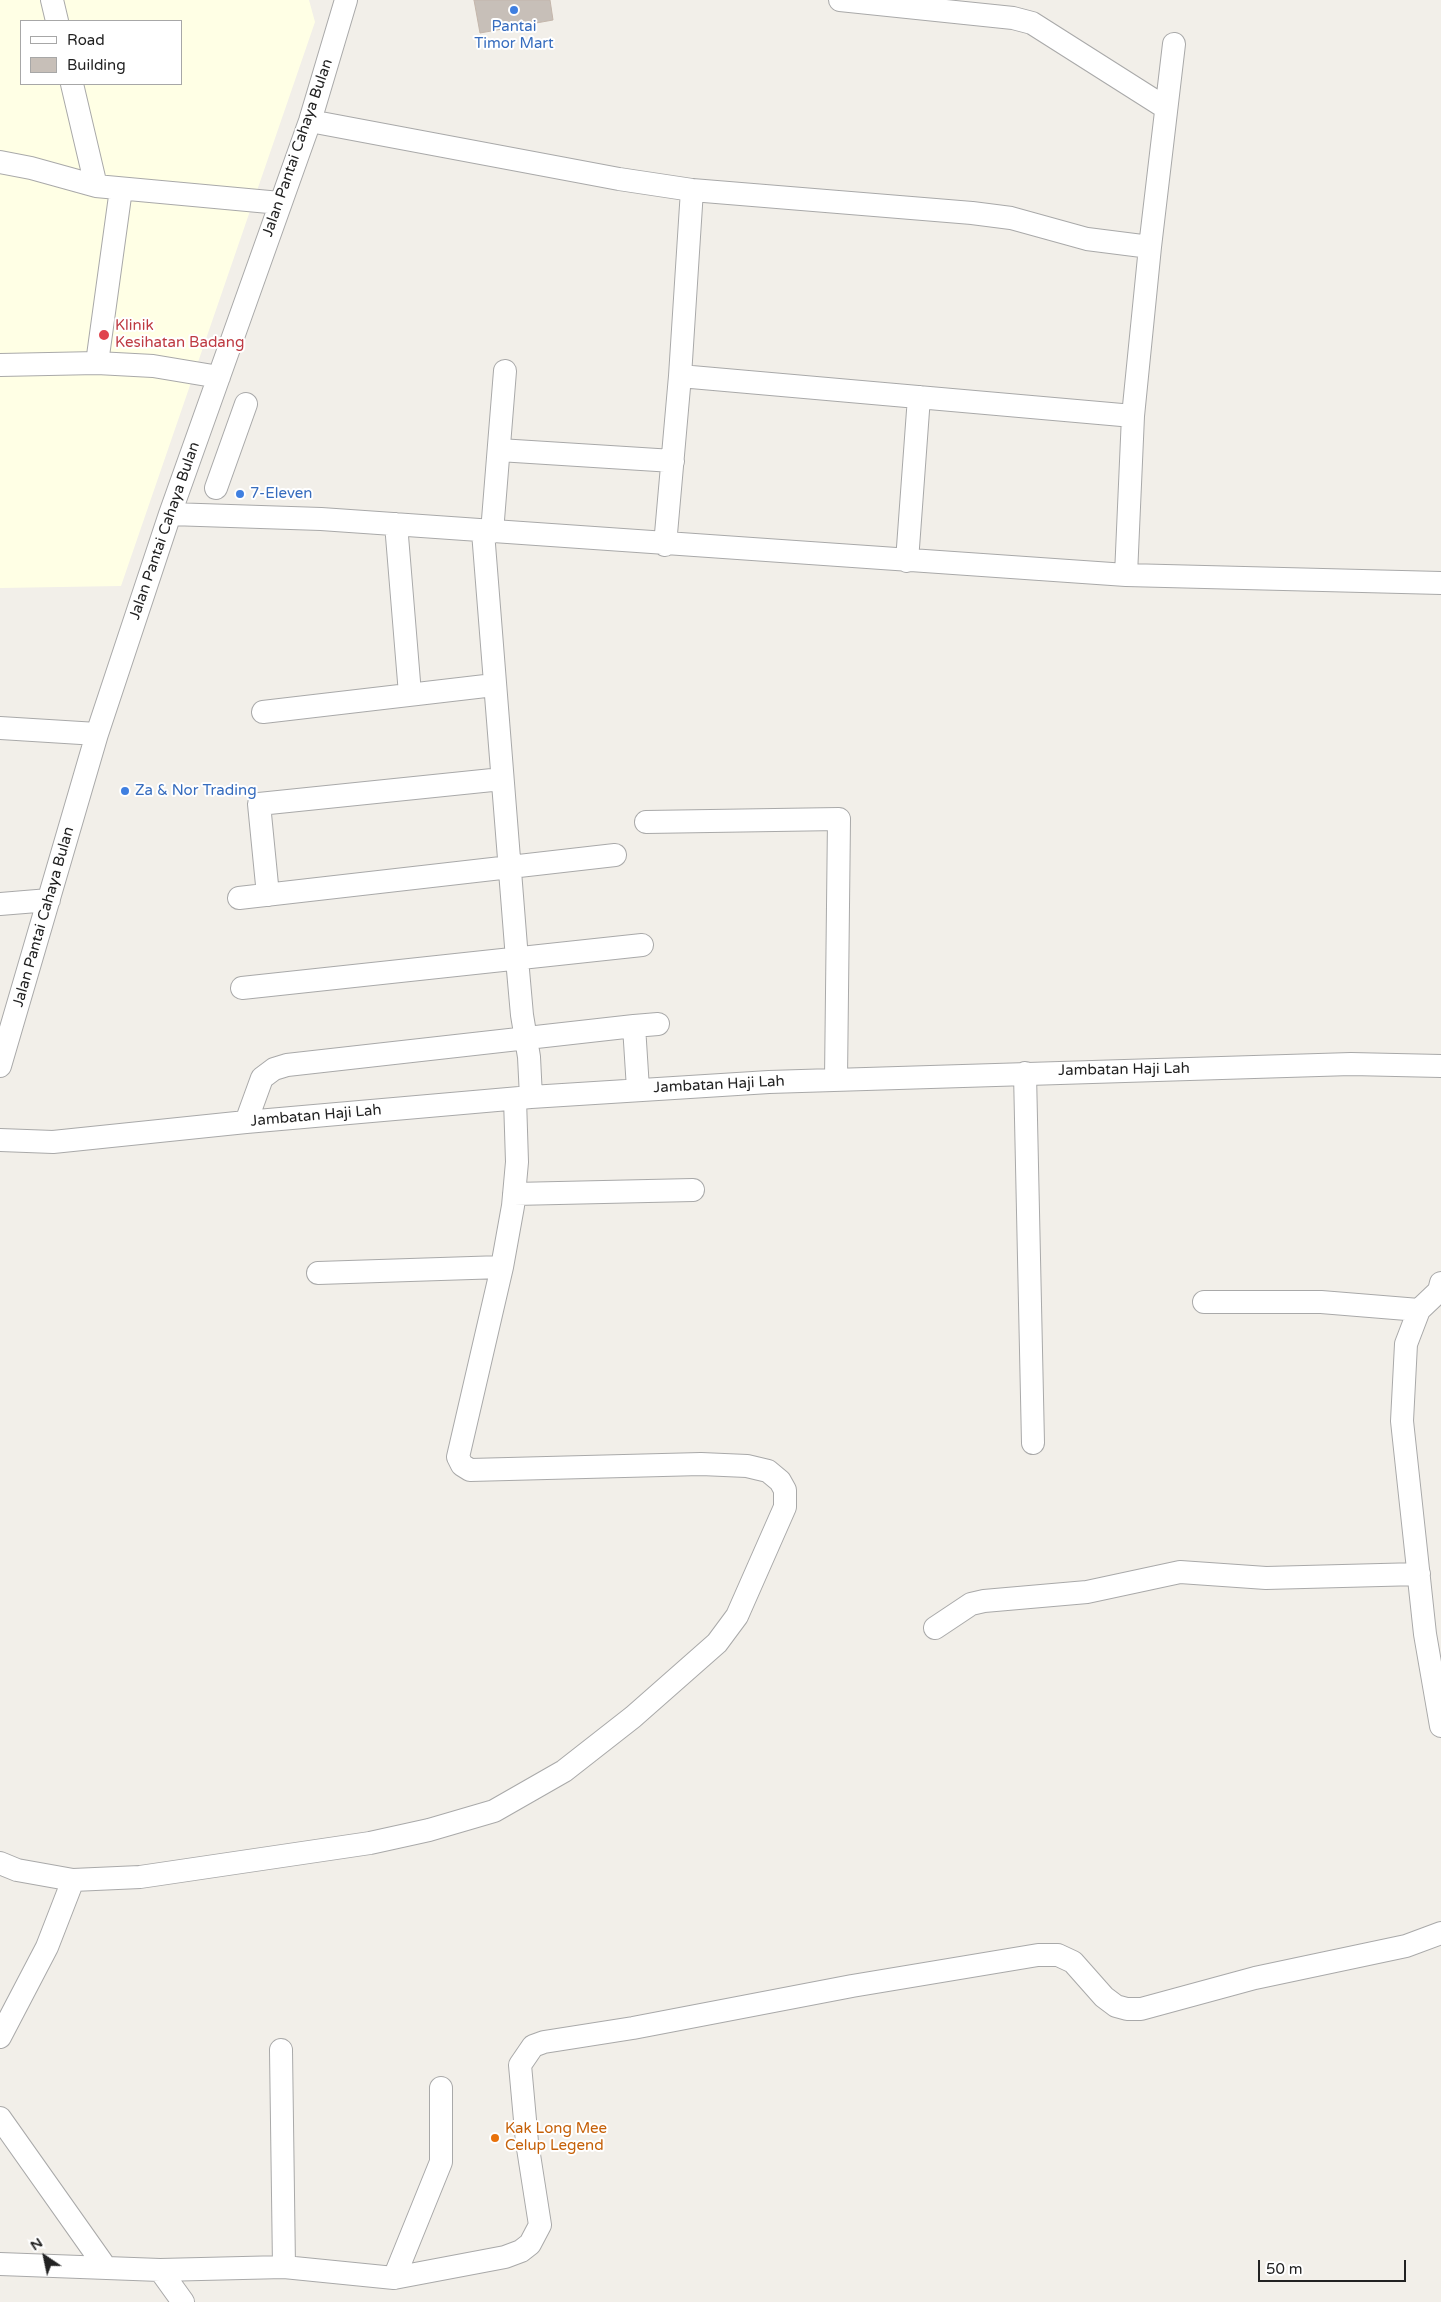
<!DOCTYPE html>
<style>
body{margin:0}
#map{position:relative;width:1441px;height:2302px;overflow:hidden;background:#f2efe9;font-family:"Varela Round",sans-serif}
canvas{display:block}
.legend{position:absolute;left:20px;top:20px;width:162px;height:65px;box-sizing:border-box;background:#fff;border:1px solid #a7a7a7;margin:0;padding:6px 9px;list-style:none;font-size:15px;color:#222}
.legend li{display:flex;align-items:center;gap:10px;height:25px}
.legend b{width:25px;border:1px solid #a7a7a7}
.north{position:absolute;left:20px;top:2232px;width:50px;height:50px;-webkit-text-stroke:4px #fff;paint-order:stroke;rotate:326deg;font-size:14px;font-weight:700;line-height:20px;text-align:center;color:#222}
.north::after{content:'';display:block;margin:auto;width:18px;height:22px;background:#222;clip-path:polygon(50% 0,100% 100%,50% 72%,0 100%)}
.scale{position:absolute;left:1258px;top:2260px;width:148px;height:22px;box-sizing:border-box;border:2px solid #222;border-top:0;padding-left:6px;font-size:15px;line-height:18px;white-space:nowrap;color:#222;-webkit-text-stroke:4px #fff;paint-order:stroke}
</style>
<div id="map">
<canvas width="1441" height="2302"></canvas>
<ul class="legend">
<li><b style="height:6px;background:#fff"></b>Road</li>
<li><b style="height:14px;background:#c7bfb8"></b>Building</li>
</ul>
<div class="north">N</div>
<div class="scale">50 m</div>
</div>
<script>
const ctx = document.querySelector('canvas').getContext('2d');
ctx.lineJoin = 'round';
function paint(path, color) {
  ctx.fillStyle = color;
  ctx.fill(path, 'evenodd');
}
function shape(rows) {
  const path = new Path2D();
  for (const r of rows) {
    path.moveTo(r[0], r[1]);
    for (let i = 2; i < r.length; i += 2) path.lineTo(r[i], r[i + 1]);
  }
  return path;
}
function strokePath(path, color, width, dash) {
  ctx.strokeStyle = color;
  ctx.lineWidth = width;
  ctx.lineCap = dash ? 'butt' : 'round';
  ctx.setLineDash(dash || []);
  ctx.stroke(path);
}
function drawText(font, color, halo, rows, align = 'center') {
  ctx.font = font + ' "Varela Round",sans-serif';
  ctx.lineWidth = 4;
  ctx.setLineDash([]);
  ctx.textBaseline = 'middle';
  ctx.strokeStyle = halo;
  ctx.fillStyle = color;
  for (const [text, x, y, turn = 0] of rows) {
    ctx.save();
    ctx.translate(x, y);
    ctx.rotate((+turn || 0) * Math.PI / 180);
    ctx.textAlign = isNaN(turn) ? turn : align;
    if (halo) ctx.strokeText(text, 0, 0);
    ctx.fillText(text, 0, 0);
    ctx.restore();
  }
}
const education = shape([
 [0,0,309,0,315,22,121,586,0,588],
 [21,21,181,21,181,84,21,84]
]);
const building = shape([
 [474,0,550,0,553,20,480,33,474,0]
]);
const minor = shape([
 [52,0,57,21],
 [840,0,1013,18,1032,23,1166,108],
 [72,84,96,186],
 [310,121,619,179,692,190,972,213,1011,218,1087,239,1150,247],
 [0,162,31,168,96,186,280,203],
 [97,363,121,189],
 [0,365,97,363,153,366,219,377],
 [680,376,1133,416],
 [499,450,673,461],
 [216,488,246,404],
 [170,514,321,519,1126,575,1441,583],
 [396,524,410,694],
 [483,532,517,959,522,1015,529,1057,531,1097],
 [492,532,505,371],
 [665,545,680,376,692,190],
 [907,561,919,397],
 [1126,575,1133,416,1150,247,1174,44],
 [263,712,494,685],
 [0,728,97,734],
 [646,822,839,819,836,1079],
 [268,895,259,804,502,779],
 [239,898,615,855],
 [0,904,49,900],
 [242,988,642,945],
 [634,1026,658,1024],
 [0,1066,97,734,170,514,310,121,346,0],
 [1025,1073,1033,1443],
 [246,1122,262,1078,274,1069,287,1065,634,1026,638,1089],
 [0,1140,53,1142,246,1122,531,1097,769,1082,1351,1064,1441,1066],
 [514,1194,693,1190],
 [318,1273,502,1267],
 [1441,1283,1439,1291,1419,1310,1406,1344,1402,1421,1425,1634,1441,1726],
 [1204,1302,1321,1302,1419,1310],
 [935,1628,971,1604,984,1601,1087,1592,1180,1572,1266,1578,1419,1574],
 [0,1863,17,1870,73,1880,140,1877,370,1843,429,1830,494,1811,564,1771,633,1717,717,1643,737,1616,785,1507,785,1490,780,1481,768,1471,747,1466,701,1464,470,1470,462,1465,458,1457,502,1267,513,1206,517,1162,515,1099],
 [0,2037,47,1947,73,1880],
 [281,2050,284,2267],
 [0,2118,106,2268],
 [0,2264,160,2270,284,2267,394,2278,505,2257,521,2251,530,2244,540,2225,527,2142,520,2065,533,2046,544,2042,633,2028,852,1986,1038,1955,1058,1955,1073,1962,1104,1997,1116,2006,1127,2009,1141,2009,1255,1978,1406,1946,1441,1933],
 [160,2270,183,2302],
 [394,2278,441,2162,441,2088]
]);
const markers = [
 [514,10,5,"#3f7fe0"],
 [104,335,6,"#e0444e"],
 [240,494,5,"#3f7fe0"],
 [125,791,5,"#3f7fe0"],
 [495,2138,5,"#e8710a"]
];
const shopNames = [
 ["Pantai",514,27,"center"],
 ["Timor Mart",514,44,"center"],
 ["7-Eleven",250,494],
 ["Za & Nor Trading",135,791]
];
const streetNames = [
 ["Jalan Pantai Cahaya Bulan",298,148,-71],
 ["Jalan Pantai Cahaya Bulan",165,531,-71],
 ["Jalan Pantai Cahaya Bulan",44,917,-74],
 ["Jambatan Haji Lah",1124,1070,-1],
 ["Jambatan Haji Lah",719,1085,-3],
 ["Jambatan Haji Lah",316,1116,-5]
];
const healthNames = [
 ["Klinik",115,326],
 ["Kesihatan Badang",115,343]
];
const foodNames = [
 ["Kak Long Mee",505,2129],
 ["Celup Legend",505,2146]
];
paint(education, '#ffffe5');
paint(building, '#c7bfb8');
strokePath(building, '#c4b6ab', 1);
strokePath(minor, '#a9a9a9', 24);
strokePath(minor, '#fff', 22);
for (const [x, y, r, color] of markers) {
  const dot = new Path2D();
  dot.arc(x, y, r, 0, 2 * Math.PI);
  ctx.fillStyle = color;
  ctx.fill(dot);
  strokePath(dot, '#fff', 2);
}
drawText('15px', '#366cbe', '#fff', shopNames, 'left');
drawText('15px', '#222', '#fff', streetNames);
drawText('15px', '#be3a42', '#fff', healthNames, 'left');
drawText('15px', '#c56008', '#fff', foodNames, 'left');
</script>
